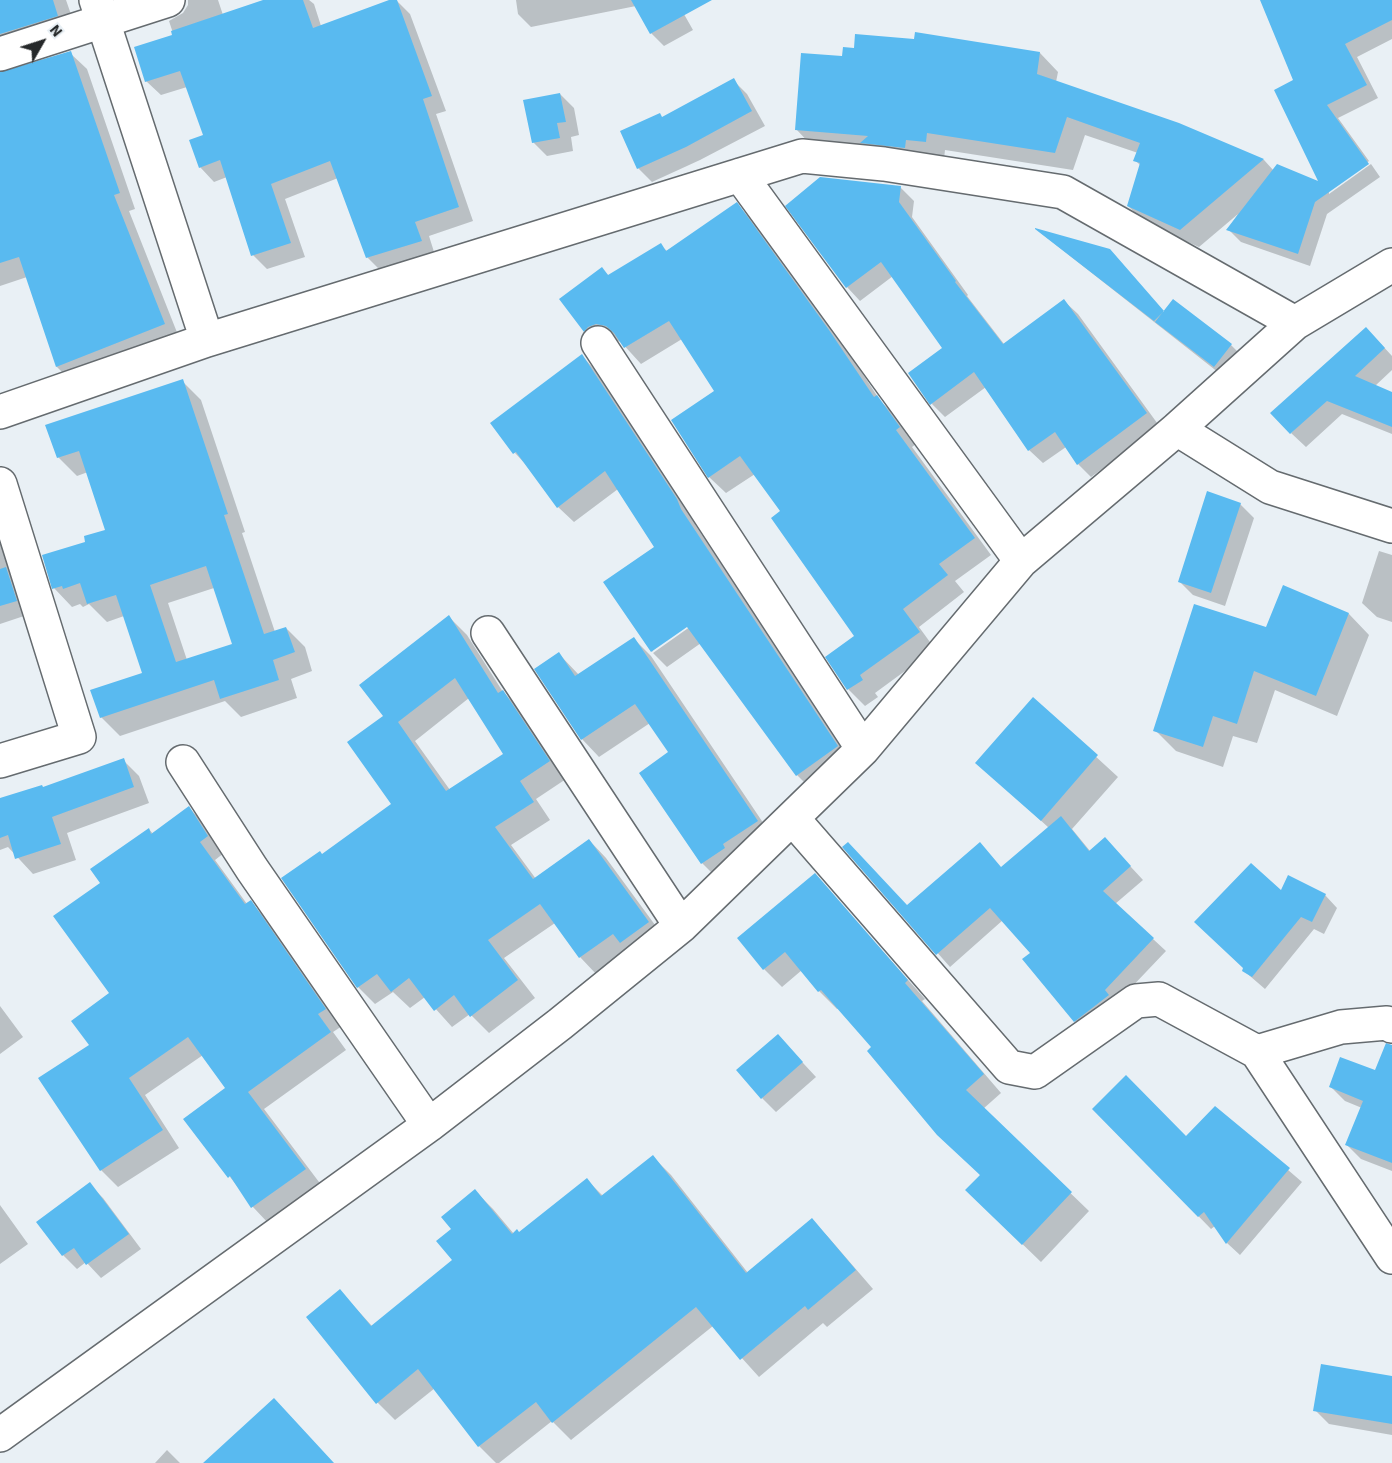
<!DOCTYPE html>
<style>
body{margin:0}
#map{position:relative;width:1392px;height:1463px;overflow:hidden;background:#e9f0f5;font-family:"Source Sans 3",sans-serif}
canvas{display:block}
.north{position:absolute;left:12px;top:12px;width:60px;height:60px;-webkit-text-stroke:4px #e9f0f5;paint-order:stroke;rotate:51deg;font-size:16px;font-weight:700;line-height:24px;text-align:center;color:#26292a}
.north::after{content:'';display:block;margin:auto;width:21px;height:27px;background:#26292a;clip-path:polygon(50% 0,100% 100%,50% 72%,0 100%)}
</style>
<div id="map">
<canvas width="1392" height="1463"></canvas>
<div class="north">N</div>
</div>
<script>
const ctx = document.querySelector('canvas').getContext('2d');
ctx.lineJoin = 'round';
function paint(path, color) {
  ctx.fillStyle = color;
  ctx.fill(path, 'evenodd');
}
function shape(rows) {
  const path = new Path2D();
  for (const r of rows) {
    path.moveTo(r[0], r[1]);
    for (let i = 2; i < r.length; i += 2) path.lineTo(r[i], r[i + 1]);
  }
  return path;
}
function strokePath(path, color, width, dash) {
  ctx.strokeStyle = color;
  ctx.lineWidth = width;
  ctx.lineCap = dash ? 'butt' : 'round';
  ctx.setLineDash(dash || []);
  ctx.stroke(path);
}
const shadow = shape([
 [0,0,66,0,75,26,0,56],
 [188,0,218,0,223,15,268,0,309,0,314,4,321,26,396,0,410,14,446,111,436,114,473,221,429,236,435,255,382,272,367,257,338,178,285,199,305,257,267,269,253,255,227,177,214,182,200,167,205,136,187,87,161,95,146,81,174,36,169,21,183,13,188,5],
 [516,0,676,0,693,30,664,46,651,33,636,6,531,27,518,14],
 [1261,0,1392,0,1392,39,1357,57,1378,98,1338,118,1369,161,1329,190,1329,194,1371,164,1380,177,1327,214,1310,266,1241,242,1228,229,1238,214,1199,247,1147,224,1128,206,1141,166,1135,160,1138,153,1085,135,1073,170,945,150,944,159,814,148,796,129,843,57,1040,53,1058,72,1056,82,1179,125,1264,160,1274,171,1321,184,1294,81],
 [70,53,87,69,135,209,129,211,180,340,73,383,57,367,27,277,0,286,0,73],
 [733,80,747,94,765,126,700,160,652,182,638,168,663,118],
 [560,94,574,108,579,135,571,137,573,151,547,156,533,142],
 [900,187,914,201,912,217,968,295,967,296,1004,344,1064,301,1078,314,1160,427,1091,477,1078,464,1066,447,1043,463,1029,450,986,387,945,417,932,404,944,348,893,276,860,301,847,287],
 [736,204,753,221,846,348,881,402,894,414,916,444,912,447,991,555,955,581,964,592,919,627,935,649,875,693,878,697,865,706,848,689,856,637,782,512,755,474,726,493,709,477,716,392,682,339,641,364,621,342,614,340,601,347,585,331,602,269,609,276,660,245,667,251],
 [1037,230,1164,313,1231,345,1245,359,1228,380],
 [1381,344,1392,356,1392,370,1375,386,1392,393,1392,434,1342,414,1306,447,1291,433],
 [582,356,597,372,692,516,696,526,853,762,813,791,797,775,701,643,667,667,653,653,694,624,692,621,653,649,653,652,605,582,656,548,618,489,574,522,558,507,530,469,515,453],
 [182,381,201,400,245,532,242,533,275,632,286,628,305,647,312,671,291,679,297,698,241,717,225,701,120,736,101,717,144,674,124,616,107,622,89,604,83,607,80,604,72,607,54,588,87,543,107,530,88,472,77,476,58,457],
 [214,588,234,645,187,660,168,603],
 [1240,504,1254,518,1225,606,1193,595,1179,581],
 [0,538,30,614,0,624],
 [1379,551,1392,555,1392,622,1377,617,1362,603],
 [1349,614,1369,635,1337,716,1275,690,1257,743,1233,736,1223,767,1176,751,1155,730,1266,629],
 [449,617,467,635,503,692,520,709,566,779,536,799,550,820,511,845,536,879,589,840,606,858,666,940,597,975,580,957,555,923,504,958,535,998,489,1033,470,1014,452,1027,425,997,410,1008,393,992,375,1004,358,987,323,855,393,804,386,717],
 [469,698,505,754,450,790,415,741],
 [634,639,651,656,774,839,719,880,702,863,671,753,650,723,599,757,582,739,536,669,559,654,579,675],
 [1033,699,1118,777,1072,829,1090,851,1105,839,1143,880,1115,904,1166,951,1087,1034,1075,1021,1032,953,1003,920,950,967,844,847,908,907,1002,869,1049,828,977,762],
 [123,760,139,776,149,803,67,833,76,860,33,874,8,847,0,850,0,800,44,788],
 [189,808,206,825,224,853,215,860,247,904,250,902,267,919,342,1026,333,1032,346,1050,264,1109,322,1186,269,1224,253,1207,186,1119,227,1089,203,1055,145,1095,179,1148,118,1187,101,1170,91,1045,111,994,102,883,149,829,153,834],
 [815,875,925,999,922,1001,1001,1093,983,1109,1089,1211,1041,1262,985,1208,981,1176,839,1008,837,1009,819,991,802,970,782,987,764,969],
 [1281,893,1325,895,1337,908,1324,934,1314,929,1265,989,1243,970],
 [0,1006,23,1037,0,1054],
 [791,1050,816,1077,776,1112,762,1098],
 [1392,1078,1392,1171,1361,1159,1347,1145,1362,1108,1345,1101,1331,1087],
 [1216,1108,1302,1182,1240,1255,1227,1243,1215,1226,1211,1229,1094,1109,1186,1138],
 [653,1157,671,1175,748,1273,812,1220,829,1238,873,1289,827,1327,823,1323,759,1377,713,1326,571,1440,552,1421,499,1463,496,1463,479,1446,435,1388,395,1420,377,1402,340,1291,372,1326,454,1260,453,1229,475,1191,493,1209,514,1234,519,1234,587,1180,603,1196],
 [89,1184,103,1198,141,1249,101,1278,86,1262,77,1269,63,1255,39,1222],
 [0,1205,28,1244,0,1264],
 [1392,1378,1392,1435,1329,1424,1315,1410],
 [167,1450,180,1463,155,1463]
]);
const building = shape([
 [0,0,53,0,58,16,0,34],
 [263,0,303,0,313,28,389,0,397,0,432,96,423,99,459,207,415,222,422,241,366,258,330,161,271,184,291,243,251,256,220,160,199,168,189,140,203,135,180,71,145,82,134,47,172,35,171,31],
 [631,0,712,0,650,34],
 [1260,0,1392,0,1392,20,1345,44,1367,85,1327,105,1369,164,1315,202,1298,254,1226,230,1277,164,1318,181,1274,90,1293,80],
 [915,32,1040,52,1037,74,1179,123,1264,159,1180,230,1127,206,1140,163,1133,161,1140,143,1067,117,1055,153,927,133,926,142,906,140,905,148,860,143,868,136,795,130,801,53,842,56,843,47,854,48,855,34,914,39],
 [71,51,120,193,114,195,165,324,56,367,19,257,0,263,0,72],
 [734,78,752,111,686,147,637,169,620,131,660,113,662,117],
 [560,93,566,122,557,123,560,138,532,143,523,100],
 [820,177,901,186,899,202,956,281,955,282,1003,344,1064,299,1147,413,1077,465,1055,432,1028,451,974,372,930,405,908,373,942,348,881,262,846,288,785,206],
 [737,202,829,330,874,397,877,395,900,427,896,430,975,538,939,564,948,575,903,609,920,632,860,675,863,680,847,690,825,657,854,636,771,518,780,511,740,456,708,478,671,420,714,391,669,321,624,348,614,333,606,326,596,324,588,327,584,332,559,299,602,267,608,275,661,243,666,251],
 [1035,228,1110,249,1164,311,1154,321,1035,229],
 [1173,299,1232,344,1214,367,1155,322],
 [1366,327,1385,348,1355,376,1392,392,1392,427,1327,401,1290,434,1270,413],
 [582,354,677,499,681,509,838,746,796,776,687,627,651,652,603,582,654,547,605,471,557,508,516,452,513,454,490,423],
 [183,379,228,514,224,515,264,634,286,627,295,652,273,660,279,680,220,699,214,680,100,718,90,690,142,673,116,595,87,604,80,583,63,589,62,586,52,589,42,555,85,542,84,536,105,530,79,451,57,458,45,425],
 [206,566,232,644,176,662,150,585],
 [1207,491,1241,503,1211,593,1178,582],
 [6,567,17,601,0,606,0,569],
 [1283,585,1349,613,1316,696,1254,671,1237,724,1213,716,1203,747,1153,731,1194,604,1266,627],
 [449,615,498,693,503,690,550,761,520,781,534,802,495,827,533,879,589,839,649,922,620,943,613,934,579,958,540,904,488,940,518,980,470,1017,454,995,434,1011,409,978,391,992,377,974,357,988,281,878,320,851,322,854,391,804,347,742,383,716,359,685],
 [455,678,503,754,446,791,398,722],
 [634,637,758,821,723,844,725,848,701,864,639,773,668,752,635,704,581,740,534,669,559,652,575,676],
 [1033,697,1098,755,1041,821,975,763],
 [124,758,134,787,52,817,61,844,15,859,8,835,0,838,0,798,42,785,43,787],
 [189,806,208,836,200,842,245,904,251,900,326,1009,318,1014,331,1032,248,1092,306,1169,251,1208,230,1176,228,1178,183,1119,225,1088,188,1037,129,1078,163,1130,100,1171,38,1078,89,1045,71,1021,109,993,53,916,100,883,90,869,149,828,151,834],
 [1061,816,1089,851,1105,837,1131,866,1103,891,1154,938,1105,990,1109,995,1074,1022,1022,959,1030,953,990,908,936,955,842,847,848,842,907,905,980,842,1001,867],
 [1251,863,1281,890,1288,875,1326,894,1312,922,1301,917,1252,977,1242,971,1243,968,1194,922],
 [815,873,908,980,905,983,984,1074,966,1090,1072,1192,1022,1245,965,1190,980,1175,937,1135,867,1051,871,1047,821,990,818,992,785,952,763,970,737,938],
 [778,1034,803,1062,761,1099,736,1070],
 [1386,1043,1392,1045,1392,1163,1345,1145,1363,1101,1329,1087,1340,1057,1375,1070],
 [1126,1075,1186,1136,1215,1106,1290,1168,1226,1244,1204,1212,1198,1217,1092,1109],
 [653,1155,746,1273,812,1218,856,1270,808,1310,805,1306,740,1360,696,1307,552,1423,536,1402,478,1447,418,1369,376,1404,306,1317,340,1289,371,1326,452,1260,436,1241,451,1229,441,1217,475,1189,512,1234,517,1229,519,1232,587,1178,601,1196],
 [90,1182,129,1234,86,1265,74,1248,62,1256,36,1222],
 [1321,1364,1392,1376,1392,1424,1313,1411],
 [274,1398,334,1463,203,1463]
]);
const minor = shape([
 [96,0,207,340],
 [0,54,168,0],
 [740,175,1021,561],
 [598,343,863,749],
 [0,412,207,340,802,156,884,164,1063,192,1295,323],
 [1177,429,1270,487,1392,526],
 [0,484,79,737,0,761],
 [488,633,681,926],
 [183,762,252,869,429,1125],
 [793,819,1009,1067,1035,1072,1136,1001,1159,999,1257,1052,1392,1257],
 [1257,1052,1341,1027,1387,1023,1392,1026],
 [0,1435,429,1125,560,1024,681,926,863,749,1021,561,1177,429,1295,323,1392,265]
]);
paint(shadow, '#0003');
paint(building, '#59baf0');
strokePath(minor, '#656b6f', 36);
strokePath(minor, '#fff', 33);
</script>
